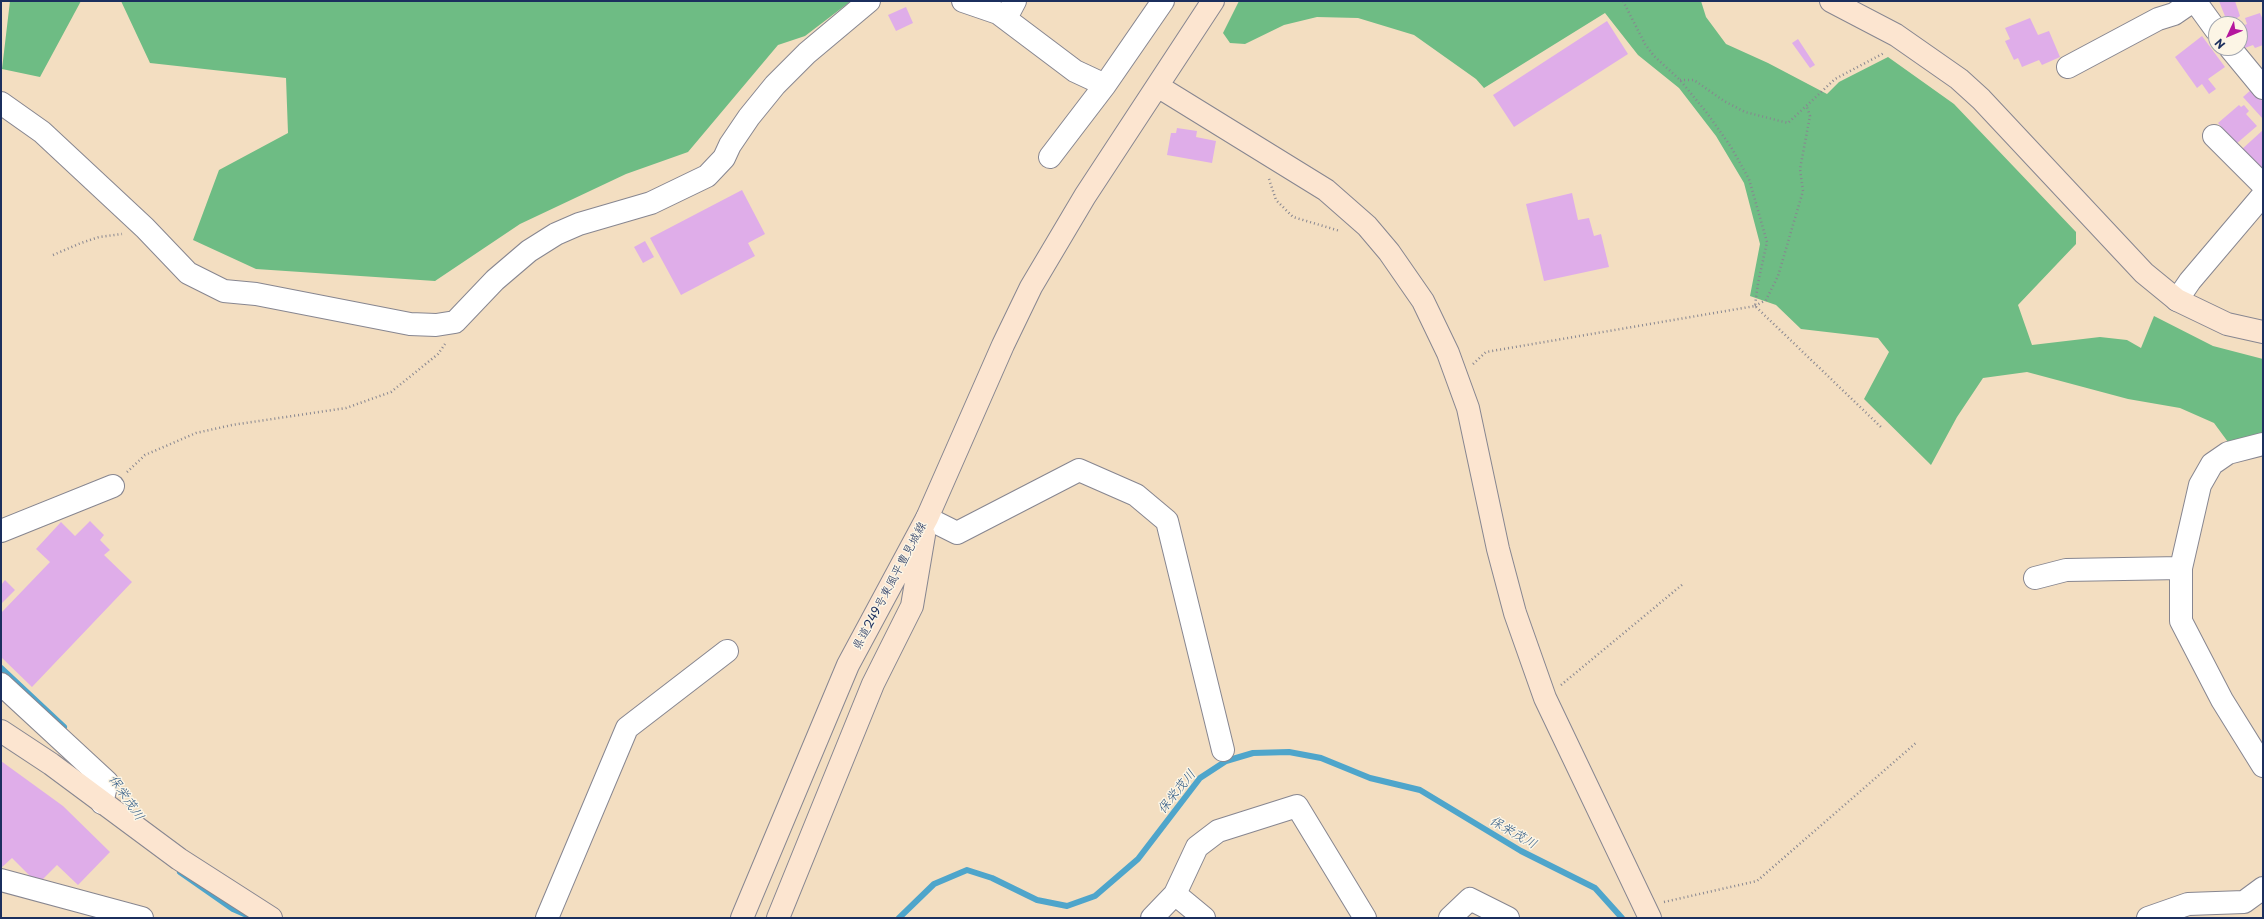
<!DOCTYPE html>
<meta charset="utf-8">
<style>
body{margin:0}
#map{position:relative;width:2264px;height:919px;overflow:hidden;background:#f3dec1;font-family:"Playpen Sans",sans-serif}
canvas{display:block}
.frame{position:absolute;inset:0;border:2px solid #1b2f5e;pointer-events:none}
.north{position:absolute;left:2208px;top:16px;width:40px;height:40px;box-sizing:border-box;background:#fcf5e5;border:1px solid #a2a6af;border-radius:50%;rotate:226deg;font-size:11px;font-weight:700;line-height:16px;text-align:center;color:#1b2f5e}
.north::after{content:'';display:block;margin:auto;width:14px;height:18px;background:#b5179e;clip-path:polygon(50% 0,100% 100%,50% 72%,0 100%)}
</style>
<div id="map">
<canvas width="2264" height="919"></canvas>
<div class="frame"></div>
<div class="north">N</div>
</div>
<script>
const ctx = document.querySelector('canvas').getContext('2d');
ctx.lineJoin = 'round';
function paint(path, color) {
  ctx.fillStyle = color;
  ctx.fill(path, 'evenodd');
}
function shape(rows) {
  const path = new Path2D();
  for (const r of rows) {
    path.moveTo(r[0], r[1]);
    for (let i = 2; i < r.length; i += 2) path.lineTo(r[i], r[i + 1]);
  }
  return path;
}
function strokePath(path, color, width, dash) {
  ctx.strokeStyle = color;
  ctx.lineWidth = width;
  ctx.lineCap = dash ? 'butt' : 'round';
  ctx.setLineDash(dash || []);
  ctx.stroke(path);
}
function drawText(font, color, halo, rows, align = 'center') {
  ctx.font = font + ' "Playpen Sans","Klee One",sans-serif';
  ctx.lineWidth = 3;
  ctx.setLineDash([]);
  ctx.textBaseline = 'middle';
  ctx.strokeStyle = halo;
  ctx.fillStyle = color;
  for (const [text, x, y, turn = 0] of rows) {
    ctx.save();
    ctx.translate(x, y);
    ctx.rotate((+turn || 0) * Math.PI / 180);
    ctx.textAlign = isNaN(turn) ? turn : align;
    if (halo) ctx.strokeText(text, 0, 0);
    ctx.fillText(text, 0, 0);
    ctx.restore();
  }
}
const forest = shape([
 [10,1,81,1,40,77,2,69],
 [121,1,851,1,805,36,778,45,688,152,626,174,520,224,435,281,256,269,193,240,219,170,288,133,286,78,150,63],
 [1239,1,1701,1,1706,17,1726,44,1768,63,1827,94,1839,82,1888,57,1954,104,2076,232,2076,244,2018,305,2032,345,2100,337,2127,340,2141,348,2154,316,2213,346,2263,359,2263,433,2228,442,2214,423,2180,408,2128,399,2027,372,1983,378,1957,417,1931,465,1864,399,1889,352,1878,338,1801,329,1776,305,1750,296,1760,244,1744,183,1716,136,1679,88,1638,55,1605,13,1484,88,1476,79,1414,35,1358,18,1317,17,1284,25,1245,44,1230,43,1223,33]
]);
const stream = shape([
 [1,668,64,727],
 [180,872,233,909,249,916],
 [899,918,934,884,967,870,992,878,1037,900,1067,906,1095,896,1138,859,1200,778,1226,761,1253,753,1289,752,1321,758,1370,778,1420,790,1521,851,1595,888,1622,918]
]);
const building = shape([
 [2219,1,2235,1,2240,16,2228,24],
 [906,7,913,23,896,31,888,15],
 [2260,13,2263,20,2263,45,2255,48,2253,45,2245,48,2240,35,2240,27,2247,24,2245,18],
 [2030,18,2038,35,2049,31,2060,57,2042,65,2039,60,2022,67,2018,58,2014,60,2005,41,2010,39,2005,28],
 [1607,21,1628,54,1514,127,1493,95],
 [2202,36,2225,67,2208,79,2216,89,2209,94,2202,84,2197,88,2175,57],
 [1798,39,1815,65,1810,68,1792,43],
 [2252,89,2263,102,2263,119,2243,97],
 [2239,105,2241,107,2244,105,2249,111,2246,114,2257,126,2236,144,2218,123],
 [1177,128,1197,131,1196,137,1216,141,1212,163,1167,155,1171,133,1176,133],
 [2263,130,2263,174,2241,150],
 [742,190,765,234,748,243,755,256,681,295,650,238],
 [1572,193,1578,220,1589,218,1594,236,1601,234,1609,267,1544,281,1526,204],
 [645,241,654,257,643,263,634,247],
 [90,521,104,535,100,540,110,550,104,555,132,582,32,687,1,657,1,613,50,562,36,549,61,522,75,536],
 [5,580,15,590,1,604,1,585],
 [1,761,63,806,110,852,78,885,57,865,38,884,12,858,1,868]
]);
const path = shape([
 [1623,1,1645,44,1654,56,1680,80,1707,113,1731,147,1749,179,1767,242,1758,283,1755,306],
 [1680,80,1694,80,1724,101,1745,112,1788,123,1835,79,1884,53],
 [1269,179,1276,200,1293,217,1340,231],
 [53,255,81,243,99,237,122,234],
 [1755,306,1766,300,1778,276,1803,191,1800,169,1810,116,1807,107],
 [1473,364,1486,352,1755,306,1882,428],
 [127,472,145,455,196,433,232,425,346,408,391,392,438,354,445,344],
 [1561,685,1683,584],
 [1664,902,1757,881,1917,742]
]);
const street = shape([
 [963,1,998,13,1075,71,1105,85],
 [2195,1,2216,30],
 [1006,18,1015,1],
 [2230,48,2263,88],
 [2068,67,2158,19,2174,14,2193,1],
 [1,103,42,132,145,228,188,273,224,291,256,294,410,324,436,325,455,322,495,280,529,251,556,234,579,224,651,203,707,176,724,158,730,145,749,117,775,85,807,53,869,1],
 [2214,136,2263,185],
 [1050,157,1105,85,1163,1],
 [2177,300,2190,281,2263,195],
 [2263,444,2228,453,2212,464,2200,485,2181,568,2181,621,2222,700,2263,766],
 [927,518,957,533,1079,470,1136,495,1167,521,1223,750],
 [1,531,113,486],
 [2035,578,2066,570,2181,568],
 [1,684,107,782,102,803],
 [1,880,142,918],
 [1175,894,1197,847,1218,831,1297,806,1365,918],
 [547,918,627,728,727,651],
 [1152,918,1175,894,1204,918],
 [1450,918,1470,899,1508,918],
 [2148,918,2188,904,2244,902,2263,888]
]);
const secondary = shape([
 [1831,1,1896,35,1959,79,1981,99,2144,273,2177,300,2227,324,2263,332],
 [1159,87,1326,190,1367,226,1389,252,1423,301,1448,353,1468,408,1498,549,1515,613,1545,698,1650,918],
 [1,731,51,764,179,859,271,918],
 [742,918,848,665,927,518,1003,345,1031,287,1085,196,1213,1],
 [778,918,873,684,912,606,924,535]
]);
const streetNames = [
 ["県道249号東風平豊見城線",890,586,-62]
];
const waterNames = [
 ["保栄茂川",1177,792,-51],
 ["保栄茂川",126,798,56],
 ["保栄茂川",1513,833,30]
];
paint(forest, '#6ebc84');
strokePath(stream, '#4ea5cb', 6);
paint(building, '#dfade9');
strokePath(street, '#878690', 24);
strokePath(secondary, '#878690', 24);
strokePath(path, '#878690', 2.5, [1, 3]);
strokePath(street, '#fff', 22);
strokePath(secondary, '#fce5d0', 22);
drawText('12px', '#1b2f5e', '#fcf5e5', streetNames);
drawText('italic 13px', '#2d5884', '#fcf5e5', waterNames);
</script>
